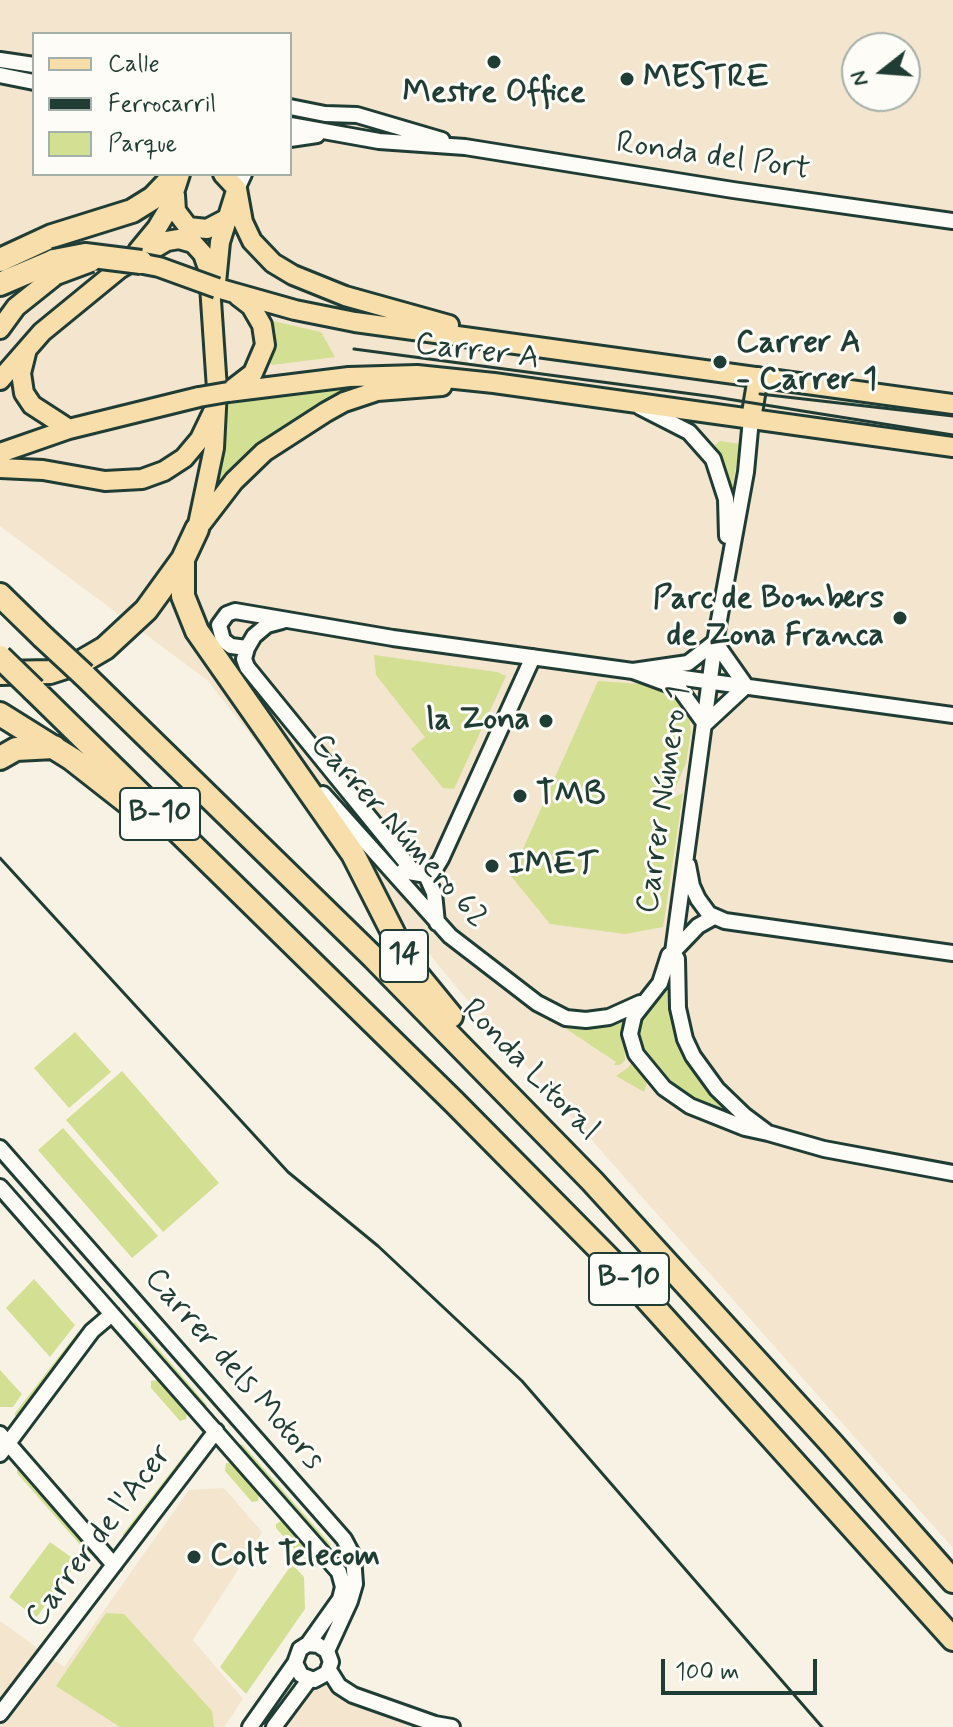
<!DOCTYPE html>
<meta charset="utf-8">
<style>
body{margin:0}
#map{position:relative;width:953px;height:1727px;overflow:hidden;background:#f8f2e4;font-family:Mynerve,sans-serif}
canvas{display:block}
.legend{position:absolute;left:32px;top:32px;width:260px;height:144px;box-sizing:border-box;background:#fdfcf7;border:2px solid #a4b0a9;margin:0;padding:10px 14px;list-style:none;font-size:24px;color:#1f3d34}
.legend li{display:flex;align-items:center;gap:16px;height:40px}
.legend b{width:40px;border:2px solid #a4b0a9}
.north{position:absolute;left:841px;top:32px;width:80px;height:80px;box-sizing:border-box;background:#fdfcf7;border:2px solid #a4b0a9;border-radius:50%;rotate:253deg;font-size:22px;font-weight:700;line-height:32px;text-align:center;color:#1f3d34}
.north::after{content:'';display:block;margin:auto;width:28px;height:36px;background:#1f3d34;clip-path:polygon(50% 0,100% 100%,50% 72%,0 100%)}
.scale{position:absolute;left:661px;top:1659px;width:156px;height:36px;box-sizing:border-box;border:4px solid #1f3d34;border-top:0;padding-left:10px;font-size:24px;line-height:28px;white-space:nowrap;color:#1f3d34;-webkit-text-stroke:6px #fdfcf7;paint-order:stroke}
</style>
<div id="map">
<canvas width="953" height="1727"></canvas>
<ul class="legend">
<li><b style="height:10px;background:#f8deab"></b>Calle</li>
<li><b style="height:10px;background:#1f3d34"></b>Ferrocarril</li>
<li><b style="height:22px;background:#d3e093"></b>Parque</li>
</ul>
<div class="north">N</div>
<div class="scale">100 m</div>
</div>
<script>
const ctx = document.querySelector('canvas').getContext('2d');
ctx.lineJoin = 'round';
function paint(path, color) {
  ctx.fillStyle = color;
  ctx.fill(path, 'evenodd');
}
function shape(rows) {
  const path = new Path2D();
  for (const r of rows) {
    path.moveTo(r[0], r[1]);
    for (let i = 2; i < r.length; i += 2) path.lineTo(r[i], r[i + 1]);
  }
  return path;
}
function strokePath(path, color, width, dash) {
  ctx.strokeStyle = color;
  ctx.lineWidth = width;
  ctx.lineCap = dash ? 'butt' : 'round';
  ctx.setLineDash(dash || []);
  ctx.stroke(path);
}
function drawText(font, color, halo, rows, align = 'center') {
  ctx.font = font + ' Mynerve,sans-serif';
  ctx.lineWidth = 6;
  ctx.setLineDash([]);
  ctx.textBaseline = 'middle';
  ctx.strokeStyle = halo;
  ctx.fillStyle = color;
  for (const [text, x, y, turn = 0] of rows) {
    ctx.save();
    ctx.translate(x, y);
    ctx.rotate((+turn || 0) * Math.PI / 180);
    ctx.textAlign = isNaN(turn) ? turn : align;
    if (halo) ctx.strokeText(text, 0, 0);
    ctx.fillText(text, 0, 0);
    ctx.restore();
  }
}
const built = shape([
 [0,0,953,0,953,1548,464,996,292,787,207,680,0,526],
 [34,34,290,34,290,174,34,174],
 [857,48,905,48,905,96,857,96],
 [224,1488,262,1532,193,1640,243,1699,224,1727,0,1727,0,1621,64,1667,189,1490],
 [318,1679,375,1703,437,1727,283,1727]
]);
const green = shape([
 [273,321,321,332,335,357,272,365,270,362,275,340],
 [383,381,349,391,287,425,250,450,215,494,211,493,224,405,243,398],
 [720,441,740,444,732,490,711,448],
 [374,655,497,672,506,676,454,789,443,788,411,749,425,737,376,675],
 [598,681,655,685,673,693,689,714,691,732,686,763,676,787,669,792,655,793,654,799,671,799,683,793,663,927,625,934,550,924,511,876],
 [669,983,670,1011,686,1060,703,1086,732,1117,694,1102,654,1072,635,1038,638,1018],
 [547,1016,568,1025,594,1027,629,1017,624,1037,625,1060,620,1065,614,1065,616,1062],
 [75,1032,111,1072,69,1108,34,1068],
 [633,1060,648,1080,644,1092,616,1076,629,1067],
 [122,1071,219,1183,163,1232,66,1120],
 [63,1128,158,1236,132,1258,38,1150],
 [34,1279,75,1325,50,1357,6,1308],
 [135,1322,207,1405,204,1408,131,1325],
 [78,1332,80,1336,19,1416,15,1416,15,1413],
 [0,1370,22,1394,13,1407,0,1407],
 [158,1380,187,1413,186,1419,180,1421,151,1388,151,1381],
 [242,1444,331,1545,328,1548,238,1446],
 [188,1450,190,1454,126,1538,123,1538,123,1534],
 [226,1463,231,1463,259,1495,258,1501,252,1502,225,1471],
 [21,1469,93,1551,93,1554,89,1555,17,1473,17,1470],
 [281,1521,312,1555,312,1561,306,1562,276,1528,276,1524],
 [50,1542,78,1562,36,1618,9,1597],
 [292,1564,304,1577,305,1609,246,1694,220,1667],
 [106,1613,124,1614,212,1711,214,1727,120,1727,56,1686]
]);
const minor = shape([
 [0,60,34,65],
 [0,75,34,82],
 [290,107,325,114,357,115,442,140],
 [290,125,379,141,465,147,733,190,953,221],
 [290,139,317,135],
 [237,189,244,174],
 [640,407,689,432,713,459,726,499,727,536],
 [751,419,746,472,715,642,673,952,669,955,660,983,634,1016,630,1034,636,1054,664,1088,690,1106,745,1128,768,1133],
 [282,621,267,625,254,636,247,648,231,646,223,640,219,625,227,614,235,611,393,638,953,715],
 [715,642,746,686,705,724,679,688,633,671,688,663,715,642],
 [247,648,244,659,247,667,413,871],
 [323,794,450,936,537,1003,566,1018,586,1020,609,1017,640,1003],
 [688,865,692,886,698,899,709,914,725,921,953,953],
 [403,871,426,875,435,869,441,859,533,657],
 [426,875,434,893,437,923],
 [673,952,677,959,678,1008,685,1039,693,1056,717,1089,744,1115,768,1133,824,1149,953,1173],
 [673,952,698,926,714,917],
 [0,1148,344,1539,353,1556,355,1584,350,1601,327,1651],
 [0,1187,339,1572,343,1587,340,1599,308,1644],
 [0,1434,114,1565],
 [0,1454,92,1331,112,1314],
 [329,1670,339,1686,353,1695,435,1724,452,1727],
 [0,1714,216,1431],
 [250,1727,295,1663,300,1649,308,1644,318,1645,327,1651,331,1662,327,1673,314,1680,301,1675,295,1663],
 [274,1727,309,1680]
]);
const major = shape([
 [223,174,237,189,243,222,252,241,273,263,293,275,345,296,449,325],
 [175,195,176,211,188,227,207,229,226,219],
 [138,251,157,228,169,208,180,174],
 [216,283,220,242,236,191],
 [217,288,295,310,355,322,953,404],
 [0,329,16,307,56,275],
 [26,353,21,373,24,393,32,405,69,429],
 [0,380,42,332,119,269,167,241,179,239,193,243,203,254,209,271,217,389,214,448,197,529],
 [231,390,253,373,265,345,262,325,251,306,238,296],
 [228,392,349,377,417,375,494,383,953,447],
 [751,419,758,377],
 [0,453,69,429,199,397],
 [0,468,43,470,105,481,142,479,164,471,184,458,200,439,213,412],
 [201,524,234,481,264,452,326,412,344,402,377,391,442,386]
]);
const highway = shape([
 [0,260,52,236,132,211,153,198,176,174],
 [0,284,54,261],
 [183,559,183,596,197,631,353,854,410,966,451,1016],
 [0,595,43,637],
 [0,673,50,672,81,662,105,648,146,610,183,559,197,529],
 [84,675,374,958,592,1181,832,1444,953,1581],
 [34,690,454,1102,626,1276,953,1639],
 [0,714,72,759,146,817],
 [0,758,16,749,54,747]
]);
const rail = shape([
 [354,349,715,397,953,435],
 [760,394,953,416],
 [0,858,288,1172,378,1246,522,1381,822,1727]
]);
const majorBridge = shape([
 [128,261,159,267,217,288],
 [56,275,91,262],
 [199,397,228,392]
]);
const highwayBridge = shape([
 [54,261,85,255,141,262],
 [43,637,84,675],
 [0,657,34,690]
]);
const markers = [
 [494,62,8,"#1f3d34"],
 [627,79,8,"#1f3d34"],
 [720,362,8,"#1f3d34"],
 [900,618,8,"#1f3d34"],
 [546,721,8,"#1f3d34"],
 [520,796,8,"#1f3d34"],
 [492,866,8,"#1f3d34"],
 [194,1557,8,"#1f3d34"]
];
const shields = [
 [160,814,80],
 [404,956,48],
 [629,1279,80]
];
const shieldNames = [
 ["B-10",160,814],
 ["14",404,956],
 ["B-10",629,1279]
];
const poiNames = [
 ["MESTRE",643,79],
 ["Mestre Office",494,94,"center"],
 ["Carrer A",736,344],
 ["- Carrer 1",736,381],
 ["Parc de Bombers",884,600,"right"],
 ["de Zona Franca",884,637,"right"],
 ["la Zona",530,721,"right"],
 ["TMB",536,796],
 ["IMET",508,866],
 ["Colt Telecom",210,1557]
];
const streetNames = [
 ["Ronda del Port",713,158,8],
 ["Carrer A",477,353,7],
 ["Carrer Número 1",665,800,-82],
 ["Carrer Número 62",398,832,48],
 ["Ronda Litoral",529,1071,46],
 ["Carrer dels Motors",233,1370,49],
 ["Carrer de l'Acer",100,1537,-53]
];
paint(built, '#f3e5ce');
paint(green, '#d3e093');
strokePath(minor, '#1f3d34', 20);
strokePath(major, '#1f3d34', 24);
strokePath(highway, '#1f3d34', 28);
strokePath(minor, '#fdfcf7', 14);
strokePath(major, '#f8deab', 18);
strokePath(highway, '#f8deab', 22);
strokePath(rail, '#1f3d34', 3);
strokePath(majorBridge, '#1f3d34', 24, []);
strokePath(highwayBridge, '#1f3d34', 28, []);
strokePath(majorBridge, '#f8deab', 18);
strokePath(highwayBridge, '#f8deab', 22);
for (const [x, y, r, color] of markers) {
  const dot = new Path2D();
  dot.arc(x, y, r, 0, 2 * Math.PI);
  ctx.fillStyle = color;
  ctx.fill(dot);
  strokePath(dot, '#fdfcf7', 3);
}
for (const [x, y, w] of shields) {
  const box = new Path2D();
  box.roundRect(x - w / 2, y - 26, w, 52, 6);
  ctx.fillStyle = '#fdfcf7';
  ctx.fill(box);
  strokePath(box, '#1f3d34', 2);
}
drawText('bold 30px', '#1f3d34', null, shieldNames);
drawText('bold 32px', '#1f3d34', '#fdfcf7', poiNames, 'left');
drawText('32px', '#1f3d34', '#fdfcf7', streetNames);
</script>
